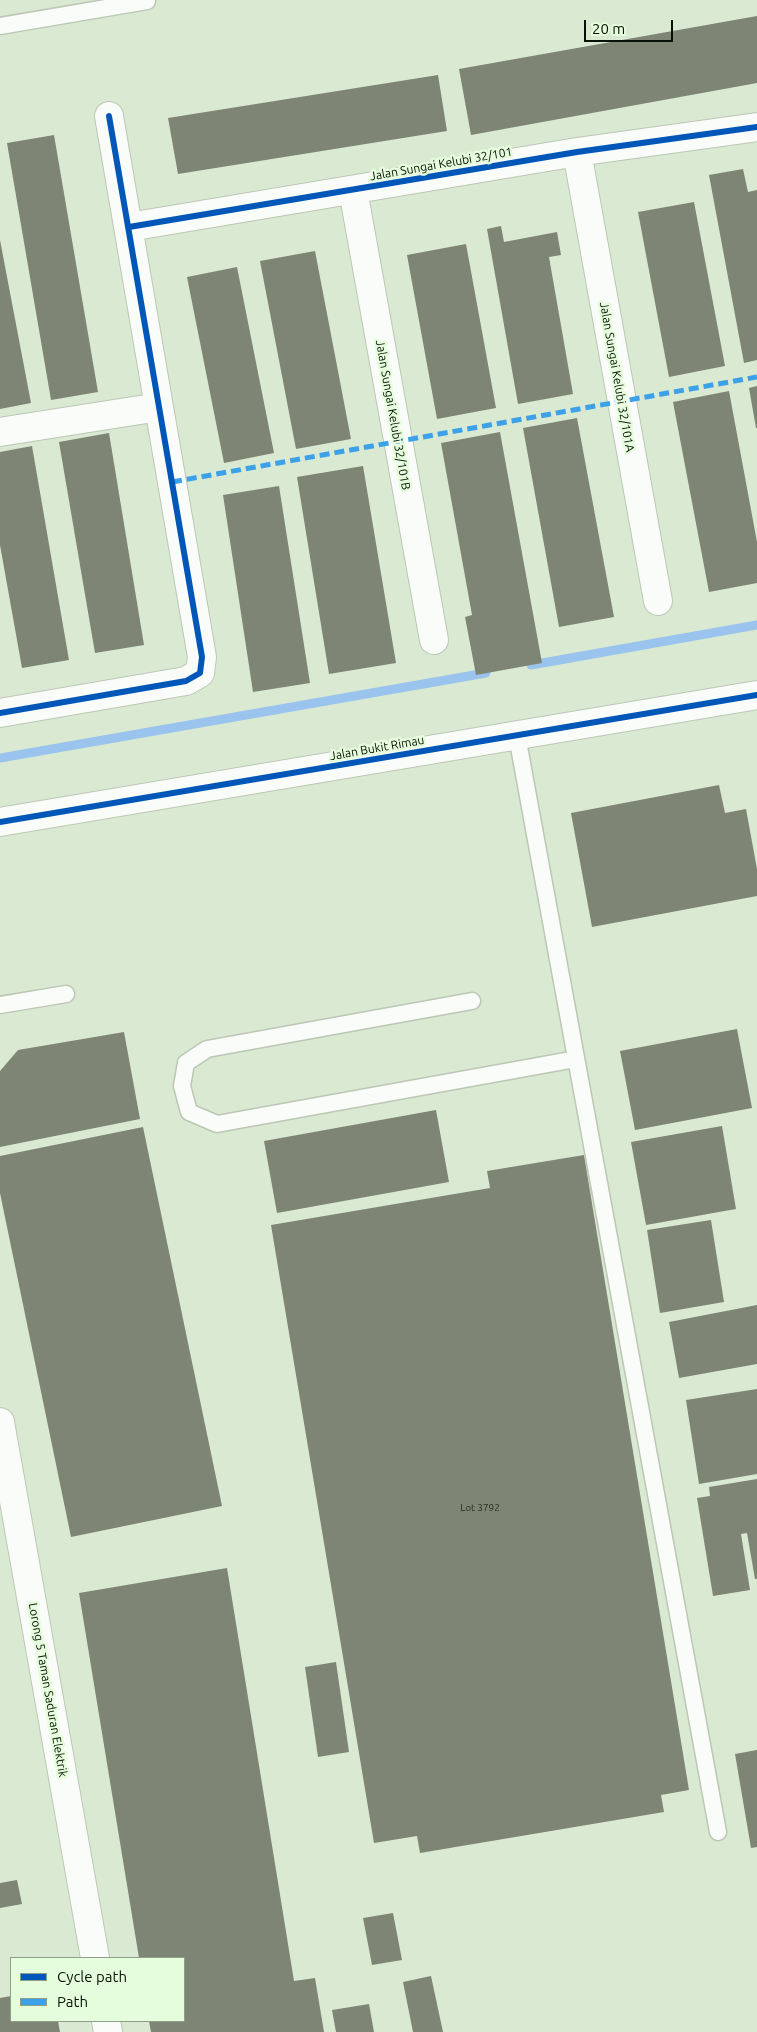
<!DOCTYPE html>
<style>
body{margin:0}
#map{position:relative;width:757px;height:2032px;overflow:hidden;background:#dae9d2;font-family:Ubuntu,sans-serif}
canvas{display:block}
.legend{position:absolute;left:10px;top:1957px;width:175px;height:65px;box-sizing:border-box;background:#e6fddd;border:1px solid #8d9f87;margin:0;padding:6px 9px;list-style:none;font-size:15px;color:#081105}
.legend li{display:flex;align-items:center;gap:10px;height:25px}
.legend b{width:25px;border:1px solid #8d9f87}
.scale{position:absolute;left:584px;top:20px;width:89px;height:22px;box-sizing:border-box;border:2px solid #081105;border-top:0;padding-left:6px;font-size:15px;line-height:18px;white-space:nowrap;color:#081105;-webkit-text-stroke:4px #e6fddd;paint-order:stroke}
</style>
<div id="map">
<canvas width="757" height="2032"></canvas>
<ul class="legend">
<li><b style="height:6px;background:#0057b8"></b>Cycle path</li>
<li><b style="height:6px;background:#3ca1e9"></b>Path</li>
</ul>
<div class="scale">20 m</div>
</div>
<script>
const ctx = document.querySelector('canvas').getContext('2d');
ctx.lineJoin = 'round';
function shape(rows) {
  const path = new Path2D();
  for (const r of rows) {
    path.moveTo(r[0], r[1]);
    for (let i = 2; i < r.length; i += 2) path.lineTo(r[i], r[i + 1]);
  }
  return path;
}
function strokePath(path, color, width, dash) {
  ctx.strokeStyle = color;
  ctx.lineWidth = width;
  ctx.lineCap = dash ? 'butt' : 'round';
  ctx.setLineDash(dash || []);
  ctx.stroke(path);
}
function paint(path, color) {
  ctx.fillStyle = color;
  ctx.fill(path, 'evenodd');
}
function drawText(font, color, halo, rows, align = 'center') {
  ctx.font = font + ' Ubuntu,sans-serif';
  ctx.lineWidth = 5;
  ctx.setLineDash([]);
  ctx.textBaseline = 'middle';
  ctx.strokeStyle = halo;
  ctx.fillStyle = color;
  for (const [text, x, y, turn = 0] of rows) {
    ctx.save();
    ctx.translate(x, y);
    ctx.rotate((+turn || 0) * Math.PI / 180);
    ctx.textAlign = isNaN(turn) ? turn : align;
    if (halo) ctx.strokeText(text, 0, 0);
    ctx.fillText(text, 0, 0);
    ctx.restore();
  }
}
const stream = shape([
 [531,665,757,625],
 [0,758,486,673]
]);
const building = shape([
 [757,16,757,83,471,135,459,69],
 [438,75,447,131,178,174,168,118],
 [54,135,98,392,51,400,7,143],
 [743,169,748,192,757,190,757,360,744,363,709,175],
 [694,202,725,366,669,377,638,212],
 [501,226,504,242,557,232,561,255,549,257,573,394,518,404,487,229],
 [0,240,31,403,0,409],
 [466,244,496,408,437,419,407,255],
 [315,251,351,439,296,449,260,261],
 [237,267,274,453,224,463,187,277],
 [757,386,757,428,756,428,749,388],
 [729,391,757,542,757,583,709,592,673,402],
 [577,418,614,617,559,627,523,428],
 [500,432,542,663,476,675,465,617,472,615,441,443],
 [109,433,144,645,95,653,59,442],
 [32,446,69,660,22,668,0,545,0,452],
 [363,466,396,663,329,674,297,477],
 [279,486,310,683,253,692,223,495],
 [719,785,725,813,746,809,757,869,757,896,592,927,571,813],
 [737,1029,752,1108,635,1130,620,1051],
 [124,1032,140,1119,0,1147,0,1071,18,1050],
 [436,1110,449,1182,277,1213,264,1141],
 [722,1126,736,1209,646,1225,631,1142],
 [143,1127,222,1506,71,1537,0,1193,0,1156],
 [584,1155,689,1790,661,1795,664,1812,420,1853,417,1836,374,1843,271,1225,490,1188,487,1171],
 [711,1220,724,1302,660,1313,647,1230],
 [757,1305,757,1364,679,1378,669,1322],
 [757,1389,757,1474,699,1484,686,1400],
 [757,1479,757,1579,755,1579,747,1533,741,1534,750,1590,713,1596,697,1498,710,1496,709,1487],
 [227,1568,294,1981,315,1978,324,2032,151,2032,149,2021,184,2021,184,1958,139,1958,79,1593],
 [336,1662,349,1752,318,1757,305,1667],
 [757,1750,757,1847,751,1848,735,1754],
 [17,1880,22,1904,0,1908,0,1883],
 [393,1913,402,1960,372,1965,363,1918],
 [431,1976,443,2032,413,2032,403,1982],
 [11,1996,11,2021,58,2021,60,2032,0,2032,0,1998],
 [369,2004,374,2032,336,2032,332,2010]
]);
const lane = shape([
 [0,26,147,1],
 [517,736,718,1832],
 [472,1001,207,1049,186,1063,182,1086,189,1112,217,1124,576,1059],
 [0,1005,66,994]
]);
const street = shape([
 [577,152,658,601],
 [353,190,434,640],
 [129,227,577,152,757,127],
 [0,432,159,407],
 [0,713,186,681,200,673,202,657,109,116],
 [0,1422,95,1958],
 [106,2021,108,2032]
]);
const secondary = shape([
 [0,822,757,695]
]);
const quiet = shape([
 [172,482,757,377]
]);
const cycleway = shape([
 [129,227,577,152,757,127],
 [0,713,186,681,200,673,202,657,109,116],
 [0,822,757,695]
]);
const numberNames = [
 ["Lot 3792",480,1508]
];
const streetNames = [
 ["Jalan Sungai Kelubi 32/101",441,164,-10],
 ["Jalan Sungai Kelubi 32/101A",617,377,80],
 ["Jalan Sungai Kelubi 32/101B",393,415,80],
 ["Jalan Bukit Rimau",377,748,-10],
 ["Lorong 5 Taman Saduran Elektrik",48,1690,80]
];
strokePath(stream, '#9ac3ed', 9);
paint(building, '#7e8574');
strokePath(lane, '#bcc7b6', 19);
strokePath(street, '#bcc7b6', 30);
strokePath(secondary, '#bcc7b6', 30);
strokePath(lane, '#f9fcf8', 16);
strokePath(street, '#f9fcf8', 28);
strokePath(secondary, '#f9fcf8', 28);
strokePath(quiet, '#3ca1e9', 5, [10, 5]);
strokePath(cycleway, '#0057b8', 6);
drawText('10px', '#262e21', null, numberNames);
drawText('12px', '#081105', '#e6fddd', streetNames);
</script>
